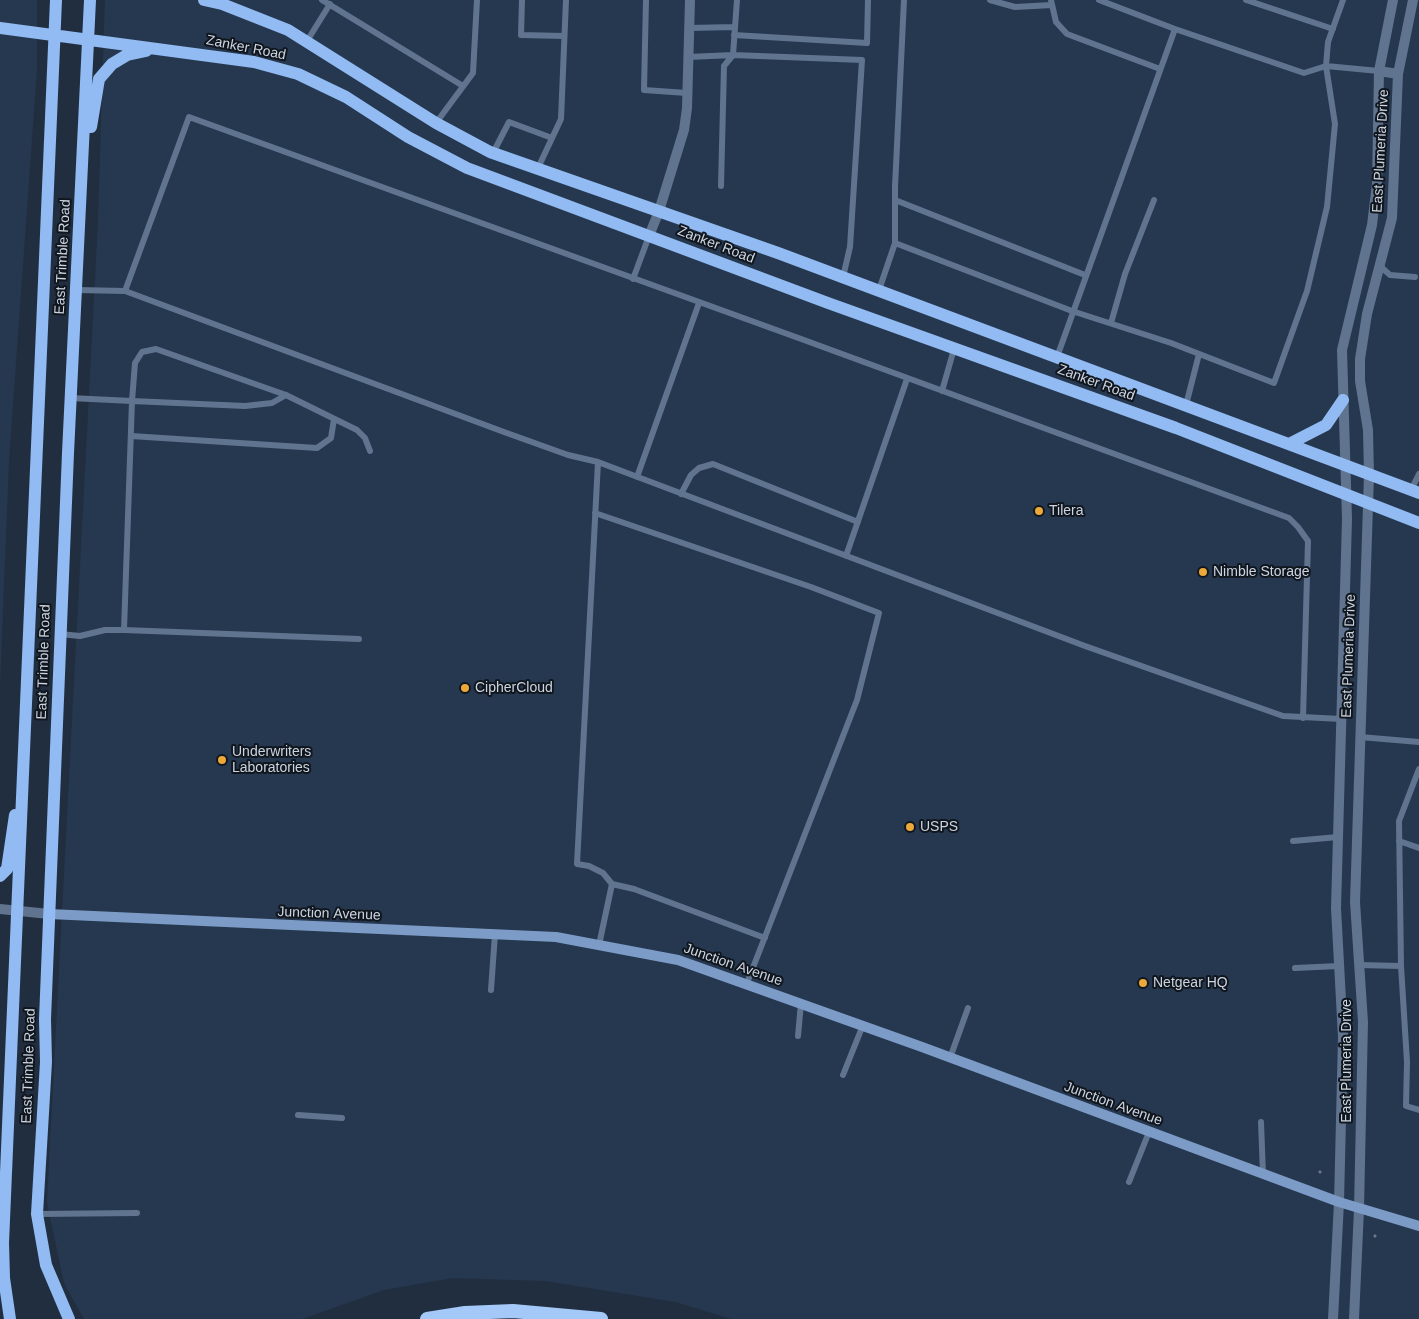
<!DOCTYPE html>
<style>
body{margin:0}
canvas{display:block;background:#212e40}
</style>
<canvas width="1419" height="1319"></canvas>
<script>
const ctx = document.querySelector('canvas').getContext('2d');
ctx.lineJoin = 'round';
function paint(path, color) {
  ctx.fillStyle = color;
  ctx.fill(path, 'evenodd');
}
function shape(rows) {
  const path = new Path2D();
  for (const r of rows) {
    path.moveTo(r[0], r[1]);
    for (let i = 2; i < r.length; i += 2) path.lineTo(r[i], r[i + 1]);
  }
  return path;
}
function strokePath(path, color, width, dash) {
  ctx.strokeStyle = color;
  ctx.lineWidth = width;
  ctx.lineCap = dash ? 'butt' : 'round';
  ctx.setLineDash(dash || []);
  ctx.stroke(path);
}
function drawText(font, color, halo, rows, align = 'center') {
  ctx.font = font + ' Arial,sans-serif';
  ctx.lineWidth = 4;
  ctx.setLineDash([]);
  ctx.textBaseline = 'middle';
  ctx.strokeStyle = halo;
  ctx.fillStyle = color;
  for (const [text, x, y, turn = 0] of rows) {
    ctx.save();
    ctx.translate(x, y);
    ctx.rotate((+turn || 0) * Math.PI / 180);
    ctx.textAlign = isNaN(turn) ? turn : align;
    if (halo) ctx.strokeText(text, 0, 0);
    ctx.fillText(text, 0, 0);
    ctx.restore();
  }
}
const built = shape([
 [0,0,37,0,37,68,9,460,0,683],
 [105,0,1419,0,1419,1319,732,1319,675,1302,546,1281,452,1278,384,1290,302,1319,84,1319,64,1283,47,1202,98,222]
]);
const path = shape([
 [1319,1171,1321,1173],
 [1374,1235,1376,1237]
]);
const service = shape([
 [322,0,463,86],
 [522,0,521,35,564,36],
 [646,0,644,90,687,93],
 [990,0,1015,7,1052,5],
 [1051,0,1056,22,1067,34,1160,69],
 [1099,0,1175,29],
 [1246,0,1333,29],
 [689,28,735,27],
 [734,35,867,43,868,0],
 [307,41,330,4],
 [688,57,733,55,862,60,850,247,843,277],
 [436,123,473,73,477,0],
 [493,153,509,122,552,138],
 [538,168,561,119,566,0],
 [721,186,724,66,733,55,737,0],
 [895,200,1085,275],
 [895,243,1072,311,1171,343,1274,383,1307,291,1327,207,1335,124,1326,66,1328,42,1343,0],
 [1380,266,1390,275,1415,277],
 [633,279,649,236],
 [76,290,125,291,504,432,568,455,598,462,1085,646,1283,716,1341,719],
 [879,290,895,243,895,187,904,0],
 [125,291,189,117,804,340,1289,518,1298,527,1308,541,1303,718],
 [1111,323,1125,274,1154,200],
 [1057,357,1175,29,1304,73,1326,66,1379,71],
 [942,391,954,349],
 [286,395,272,403,245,406,132,401,135,363,142,352,156,349,286,395,357,430,365,438,370,451],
 [70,398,132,401,124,630],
 [1186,405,1199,354],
 [131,436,317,448,331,438,334,419],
 [598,462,577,864,589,866,603,873,612,884,634,889,765,938],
 [637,477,699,303],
 [1411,490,1419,474],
 [681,494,691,475,699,468,713,464,858,522],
 [595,513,811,587,879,613,857,700,747,983],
 [846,556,907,379],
 [60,634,80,636,105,630,124,630,359,639],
 [1360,737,1419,742],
 [1419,769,1399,821,1401,966,1407,1062,1406,1106,1419,1110],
 [1293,841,1338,837],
 [1399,841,1419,848],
 [599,945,612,884],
 [1359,965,1401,966],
 [1295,968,1339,966],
 [491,990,495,934],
 [798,1036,801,1003],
 [950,1058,968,1008],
 [843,1075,863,1025],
 [298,1115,342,1118],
 [1261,1122,1263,1174],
 [1129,1182,1149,1132],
 [37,1214,137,1213]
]);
const tertiary = shape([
 [1379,71,1398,74],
 [649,236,659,211,684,130,687,108,690,0],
 [0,909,49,914],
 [1333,1319,1339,1202,1343,1037,1336,908,1347,519,1342,350,1372,225,1377,184,1379,71,1393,0],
 [1354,1319,1359,1209,1363,1022,1355,902,1369,475,1368,430,1360,381,1360,359,1367,314,1392,218,1398,74,1413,0]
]);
const secondary = shape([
 [49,914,556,937,678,960,922,1047,1339,1202,1419,1226]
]);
const primary = shape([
 [204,0,222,4,288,30,436,123,490,152,778,253,1419,493],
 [0,28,254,62,298,74,346,97,408,137,467,168,828,303,1176,428,1419,523],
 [91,127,99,79,112,64,127,55,146,51],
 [1289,444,1326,425,1343,400],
 [0,876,7,869,15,815],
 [10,1319,4,1278,3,1243,56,0],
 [69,1319,46,1265,37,1214,46,1062,45,1019,68,453,90,0]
]);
const trunk = shape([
 [427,1319,465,1313,513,1311,601,1319]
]);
const markers = [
 [1039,511,5,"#eca93a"],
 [1203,572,5,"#eca93a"],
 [465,688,5,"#eca93a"],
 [222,760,5,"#eca93a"],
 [910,827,5,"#eca93a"],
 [1143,983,5,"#eca93a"]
];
const streetNames = [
 ["Zanker Road",246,48,11],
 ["East Plumeria Drive",1381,151,-87],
 ["Zanker Road",716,245,21],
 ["East Trimble Road",63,257,-87],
 ["Zanker Road",1096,383,20],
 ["East Plumeria Drive",1349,656,-88],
 ["East Trimble Road",44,662,-88],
 ["Junction Avenue",329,914,2],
 ["Junction Avenue",733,965,19],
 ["East Plumeria Drive",1347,1061,-90],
 ["East Trimble Road",29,1066,-88],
 ["Junction Avenue",1113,1104,20]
];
const poiNames = [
 ["Tilera",1049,511],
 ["Nimble Storage",1213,572],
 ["CipherCloud",475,688],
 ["Underwriters",232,752],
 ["Laboratories",232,768],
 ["USPS",920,827],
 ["Netgear HQ",1153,983]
];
paint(built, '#26384f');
strokePath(path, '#6e7988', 2.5, [4, 2.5]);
strokePath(service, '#60748f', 6);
strokePath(tertiary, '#60748f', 10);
strokePath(secondary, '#7c9cc7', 10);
strokePath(primary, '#91bbf2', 12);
strokePath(trunk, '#a4c8f8', 14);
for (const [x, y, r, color] of markers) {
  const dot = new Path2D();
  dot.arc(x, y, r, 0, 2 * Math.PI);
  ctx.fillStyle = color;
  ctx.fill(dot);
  strokePath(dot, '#10161e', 2);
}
drawText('14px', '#ccd4e0', '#10161e', streetNames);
drawText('14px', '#ccd4e0', '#10161e', poiNames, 'left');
</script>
